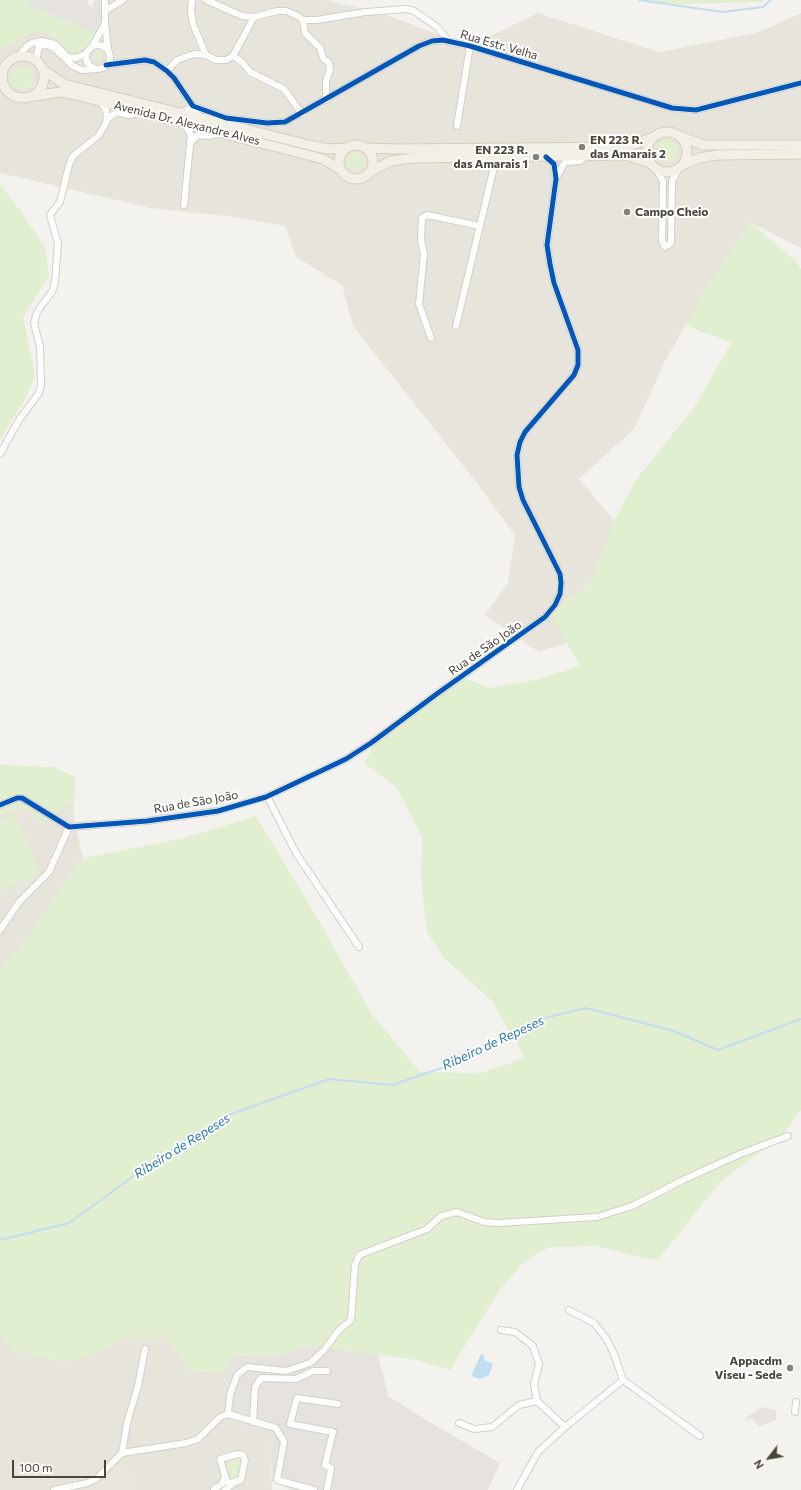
<!DOCTYPE html>
<meta charset="utf-8">
<style>
body{margin:0}
#map{position:relative;width:801px;height:1490px;overflow:hidden;background:#f4f2ee;font-family:Commissioner,sans-serif}
canvas{display:block}
.north{position:absolute;left:749px;top:1438px;width:40px;height:40px;-webkit-text-stroke:3px #fff;paint-order:stroke;rotate:239deg;font-size:11px;font-weight:700;line-height:16px;text-align:center;color:#4b4439}
.north::after{content:'';display:block;margin:auto;width:14px;height:18px;background:#4b4439;clip-path:polygon(50% 0,100% 100%,50% 72%,0 100%)}
.scale{position:absolute;left:12px;top:1460px;width:94px;height:18px;box-sizing:border-box;border:2px solid #4b4439;border-top:0;padding-left:5px;font-size:12px;line-height:14px;white-space:nowrap;color:#4b4439;-webkit-text-stroke:3px #fff;paint-order:stroke}
</style>
<div id="map">
<canvas width="801" height="1490"></canvas>
<div class="north">N</div>
<div class="scale">100 m</div>
</div>
<script>
const ctx = document.querySelector('canvas').getContext('2d');
ctx.lineJoin = 'round';
function paint(path, color) {
  ctx.fillStyle = color;
  ctx.fill(path, 'evenodd');
}
function shape(rows) {
  const path = new Path2D();
  for (const r of rows) {
    if (r.length === 3) {
      path.moveTo(r[0] + r[2], r[1]);
      path.arc(r[0], r[1], r[2], 0, 2 * Math.PI);
      continue;
    }
    path.moveTo(r[0], r[1]);
    for (let i = 2; i < r.length; i += 2) path.lineTo(r[i], r[i + 1]);
  }
  return path;
}
function strokePath(path, color, width, dash) {
  ctx.strokeStyle = color;
  ctx.lineWidth = width;
  ctx.lineCap = dash ? 'butt' : 'round';
  ctx.setLineDash(dash || []);
  ctx.stroke(path);
}
function drawText(font, color, halo, rows, align = 'center') {
  ctx.font = font + ' Commissioner,sans-serif';
  ctx.lineWidth = 4;
  ctx.setLineDash([]);
  ctx.textBaseline = 'middle';
  ctx.strokeStyle = halo;
  ctx.fillStyle = color;
  for (const [text, x, y, turn = 0] of rows) {
    ctx.save();
    ctx.translate(x, y);
    ctx.rotate((+turn || 0) * Math.PI / 180);
    ctx.textAlign = isNaN(turn) ? turn : align;
    if (halo) ctx.strokeText(text, 0, 0);
    ctx.fillText(text, 0, 0);
    ctx.restore();
  }
}
const residential = shape([
 [94,0,324,0,378,12,469,46,538,13,659,52,757,33,801,13,801,248,751,223,705,291,665,361,634,429,579,479,639,550,617,626,539,652,485,615,508,583,515,535,473,478,353,326,342,285,296,257,285,226,227,216,151,208,0,173,0,35,58,27,80,30,89,19],
 [70,802,83,858,22,945,0,972,0,815,22,807],
 [0,1332,15,1351,95,1353,124,1337,167,1337,189,1371,223,1372,235,1421,270,1434,272,1490,0,1490]
]);
const industrial = shape([
 [302,1345,378,1354,388,1396,431,1423,500,1463,488,1490,291,1490,272,1480,270,1434,235,1421,223,1372,233,1356,285,1354]
]);
const education = shape([
 [125,1456,134,1490,85,1490,109,1472,119,1459]
]);
const green = shape([
 [0,0,30,0,29,4,93,33,101,16,97,32,92,41,77,54,72,55,55,38,40,31,32,33,0,49],
 [642,0,764,0,763,2,680,4],
 [98,56,4.5],
 [22,78,11],
 [668,151,11],
 [356,162,9],
 [0,184,22,213,45,247,49,276,23,317,35,375,27,396,0,440],
 [751,223,796,261,801,270,801,1110,783,1135,720,1182,658,1260,634,1256,598,1246,549,1247,523,1263,499,1291,450,1370,412,1359,302,1345,285,1354,233,1356,223,1372,189,1371,167,1337,124,1337,95,1353,66,1362,15,1351,0,1332,0,972,22,945,83,858,184,838,256,816,305,897,371,1013,420,1072,481,1073,525,1058,492,1001,444,958,427,932,421,878,422,837,396,787,364,763,376,741,460,676,489,688,535,680,580,666,549,612,590,583,614,521,635,481,695,406,731,343,685,325,705,291],
 [0,765,54,767,75,777,74,819,70,802,44,824,22,807,0,815],
 [14,814,40,873,0,891,0,820],
 [238,1458,241,1460,238,1479,229,1481,224,1462]
]);
const parking = shape([
 [30,0,89,0,88,4,101,11,101,16,93,33,28,4],
 [761,1407,776,1410,776,1420,759,1427,752,1418,748,1421,746,1418],
 [216,1458,221,1475,217,1476,212,1459],
 [246,1483,247,1488,233,1490,232,1487]
]);
const water = shape([
 [481,1354,483,1354,485,1361,493,1363,489,1375,480,1379,473,1377,472,1374]
]);
const stream = shape([
 [639,0,722,12,763,7,771,0],
 [0,1240,69,1223,163,1155,223,1117,329,1079,392,1085,456,1063,528,1023,540,1019,586,1008,674,1031,718,1050,801,1019]
]);
const minor = shape([
 [105,0,105,23,108,50],
 [192,0,191,11,193,24,206,55],
 [206,0,242,16,254,17,277,11,286,11,298,16,303,20,305,33,320,48,323,58,329,63,330,70,326,81,326,100],
 [105,11,123,0],
 [303,20,317,20,366,12,406,9,414,11,437,27,449,41],
 [98,57,12],
 [93,45,105,23],
 [233,56,243,63,250,72,284,89,302,114],
 [18,57,26,47,32,43,41,41,55,44,68,57,76,58,86,54],
 [36,61,39,46,48,45,54,48,73,66,82,70,96,69],
 [106,65,145,60,154,62,167,71,174,78,193,106,226,118,267,123,285,122,419,46,432,41,443,40,470,46,672,108,696,110,801,83],
 [167,71,177,60,194,54,206,55,216,60,226,60,233,56,254,17],
 [181,113,193,106,194,111,199,117],
 [107,119,117,112,129,115,138,113],
 [457,126,470,46],
 [190,143,198,135,210,136,219,133],
 [656,169,663,181,662,242,665,247,671,243,672,181,679,168],
 [556,178,565,162,580,161,586,156],
 [184,205,191,135,184,123],
 [456,326,493,171,494,157],
 [431,338,419,304,424,254,421,240,422,218,427,215,480,226],
 [0,454,19,420,39,393,41,385,40,347,34,323,37,312,53,290,55,281,58,244,50,215,60,202,69,165,73,156,98,136,105,125,107,119,106,110,100,101],
 [267,796,296,853,359,947],
 [0,805,17,798,22,798,69,827,147,821,218,811,266,797,346,759,371,743,438,693,545,617,555,605,560,594,561,583,560,574,523,500,519,487,517,455,520,442,525,432,574,375,578,365,578,350,554,283,550,264,547,245,556,179,554,164,546,157],
 [0,930,19,902,49,872,69,827],
 [569,1310,594,1323,606,1338,614,1354,623,1380,700,1436],
 [501,1330,515,1332,533,1346,539,1364,534,1385,537,1401,565,1427],
 [795,1412,796,1402],
 [228,1414,230,1395,237,1375,247,1367,286,1371,310,1363,325,1349,339,1330,351,1320,355,1265,359,1255,427,1229,441,1216,457,1212,484,1222,498,1223,597,1217,632,1206,683,1180,740,1154,788,1136],
 [253,1422,255,1387,261,1378,296,1379,313,1371,327,1371],
 [459,1423,474,1429,492,1427,519,1405,537,1401],
 [122,1453,127,1423,138,1386,145,1349],
 [238,1454,243,1455,245,1460,241,1480,230,1483,227,1482,220,1459,238,1454],
 [214,1489,222,1484,225,1476],
 [54,1490,87,1483,96,1479,122,1453,186,1443,198,1439,220,1417,228,1414,276,1428,284,1442,277,1480,314,1490],
 [225,1490,235,1482],
 [327,1490,331,1468,325,1465,333,1432,290,1424,297,1398,338,1404],
 [517,1490,538,1452,565,1427,623,1380]
]);
const primary = shape([
 [23,77,21],
 [42,69,64,84,309,145,327,149,346,148],
 [29,97,60,92,76,95,315,157,323,159,341,170],
 [667,152,20],
 [680,136,703,145,801,145],
 [356,162,17],
 [366,148,397,149,626,147,652,138],
 [684,164,699,158,718,155,801,154],
 [370,172,391,161,413,158,626,155,651,163]
]);
const cycleway = shape([
 [106,65,145,60,154,62,167,71,174,78,193,106,226,118,267,123,285,122,419,46,432,41,443,40,470,46,672,108,696,110,801,83],
 [0,805,17,798,22,798,69,827,147,821,218,811,266,797,346,759,371,743,438,693,545,617,555,605,560,594,561,583,560,574,523,500,519,487,517,455,520,442,525,432,574,375,578,365,578,350,554,283,550,264,547,245,556,179,554,164,546,157]
]);
const markers = [
 [582,147,4,"#868178"],
 [536,157,4,"#868178"],
 [627,212,4,"#868178"],
 [790,1368,4,"#868178"]
];
const streetNames = [
 ["Rua Estr. Velha",499,45,16],
 ["Avenida Dr. Alexandre Alves",187,123,14],
 ["Rua de São João",485,648,-35],
 ["Rua de São João",196,802,-10]
];
const poiNames = [
 ["EN 223 R.",590,140],
 ["das Amarais 2",590,154],
 ["EN 223 R.",528,150,"right"],
 ["das Amarais 1",528,164,"right"],
 ["Campo Cheio",635,212],
 ["Appacdm",782,1361,"right"],
 ["Viseu - Sede",782,1375,"right"]
];
const waterNames = [
 ["Ribeiro de Repeses",493,1043,-25],
 ["Ribeiro de Repeses",182,1146,-32]
];
paint(residential, '#e7e4dc');
paint(industrial, '#e6e2de');
paint(education, '#eae5da');
paint(green, '#e1eecf');
paint(parking, '#e6e3df');
paint(water, '#c0ddf1');
strokePath(stream, '#c0ddf1', 2);
strokePath(minor, '#d2d0cb', 8);
strokePath(primary, '#d6cebb', 11);
strokePath(minor, '#fdfdfc', 6);
strokePath(primary, '#f2efe6', 9);
strokePath(cycleway, '#0057b8', 5);
for (const [x, y, r, color] of markers) {
  const dot = new Path2D();
  dot.arc(x, y, r, 0, 2 * Math.PI);
  ctx.fillStyle = color;
  ctx.fill(dot);
  strokePath(dot, '#fff', 1.5);
}
drawText('12px', '#4b4439', '#fff', streetNames);
drawText('bold 12px', '#4b4439', '#fff', poiNames, 'left');
drawText('italic 13px', '#2e7ab2', '#fff', waterNames);
</script>
